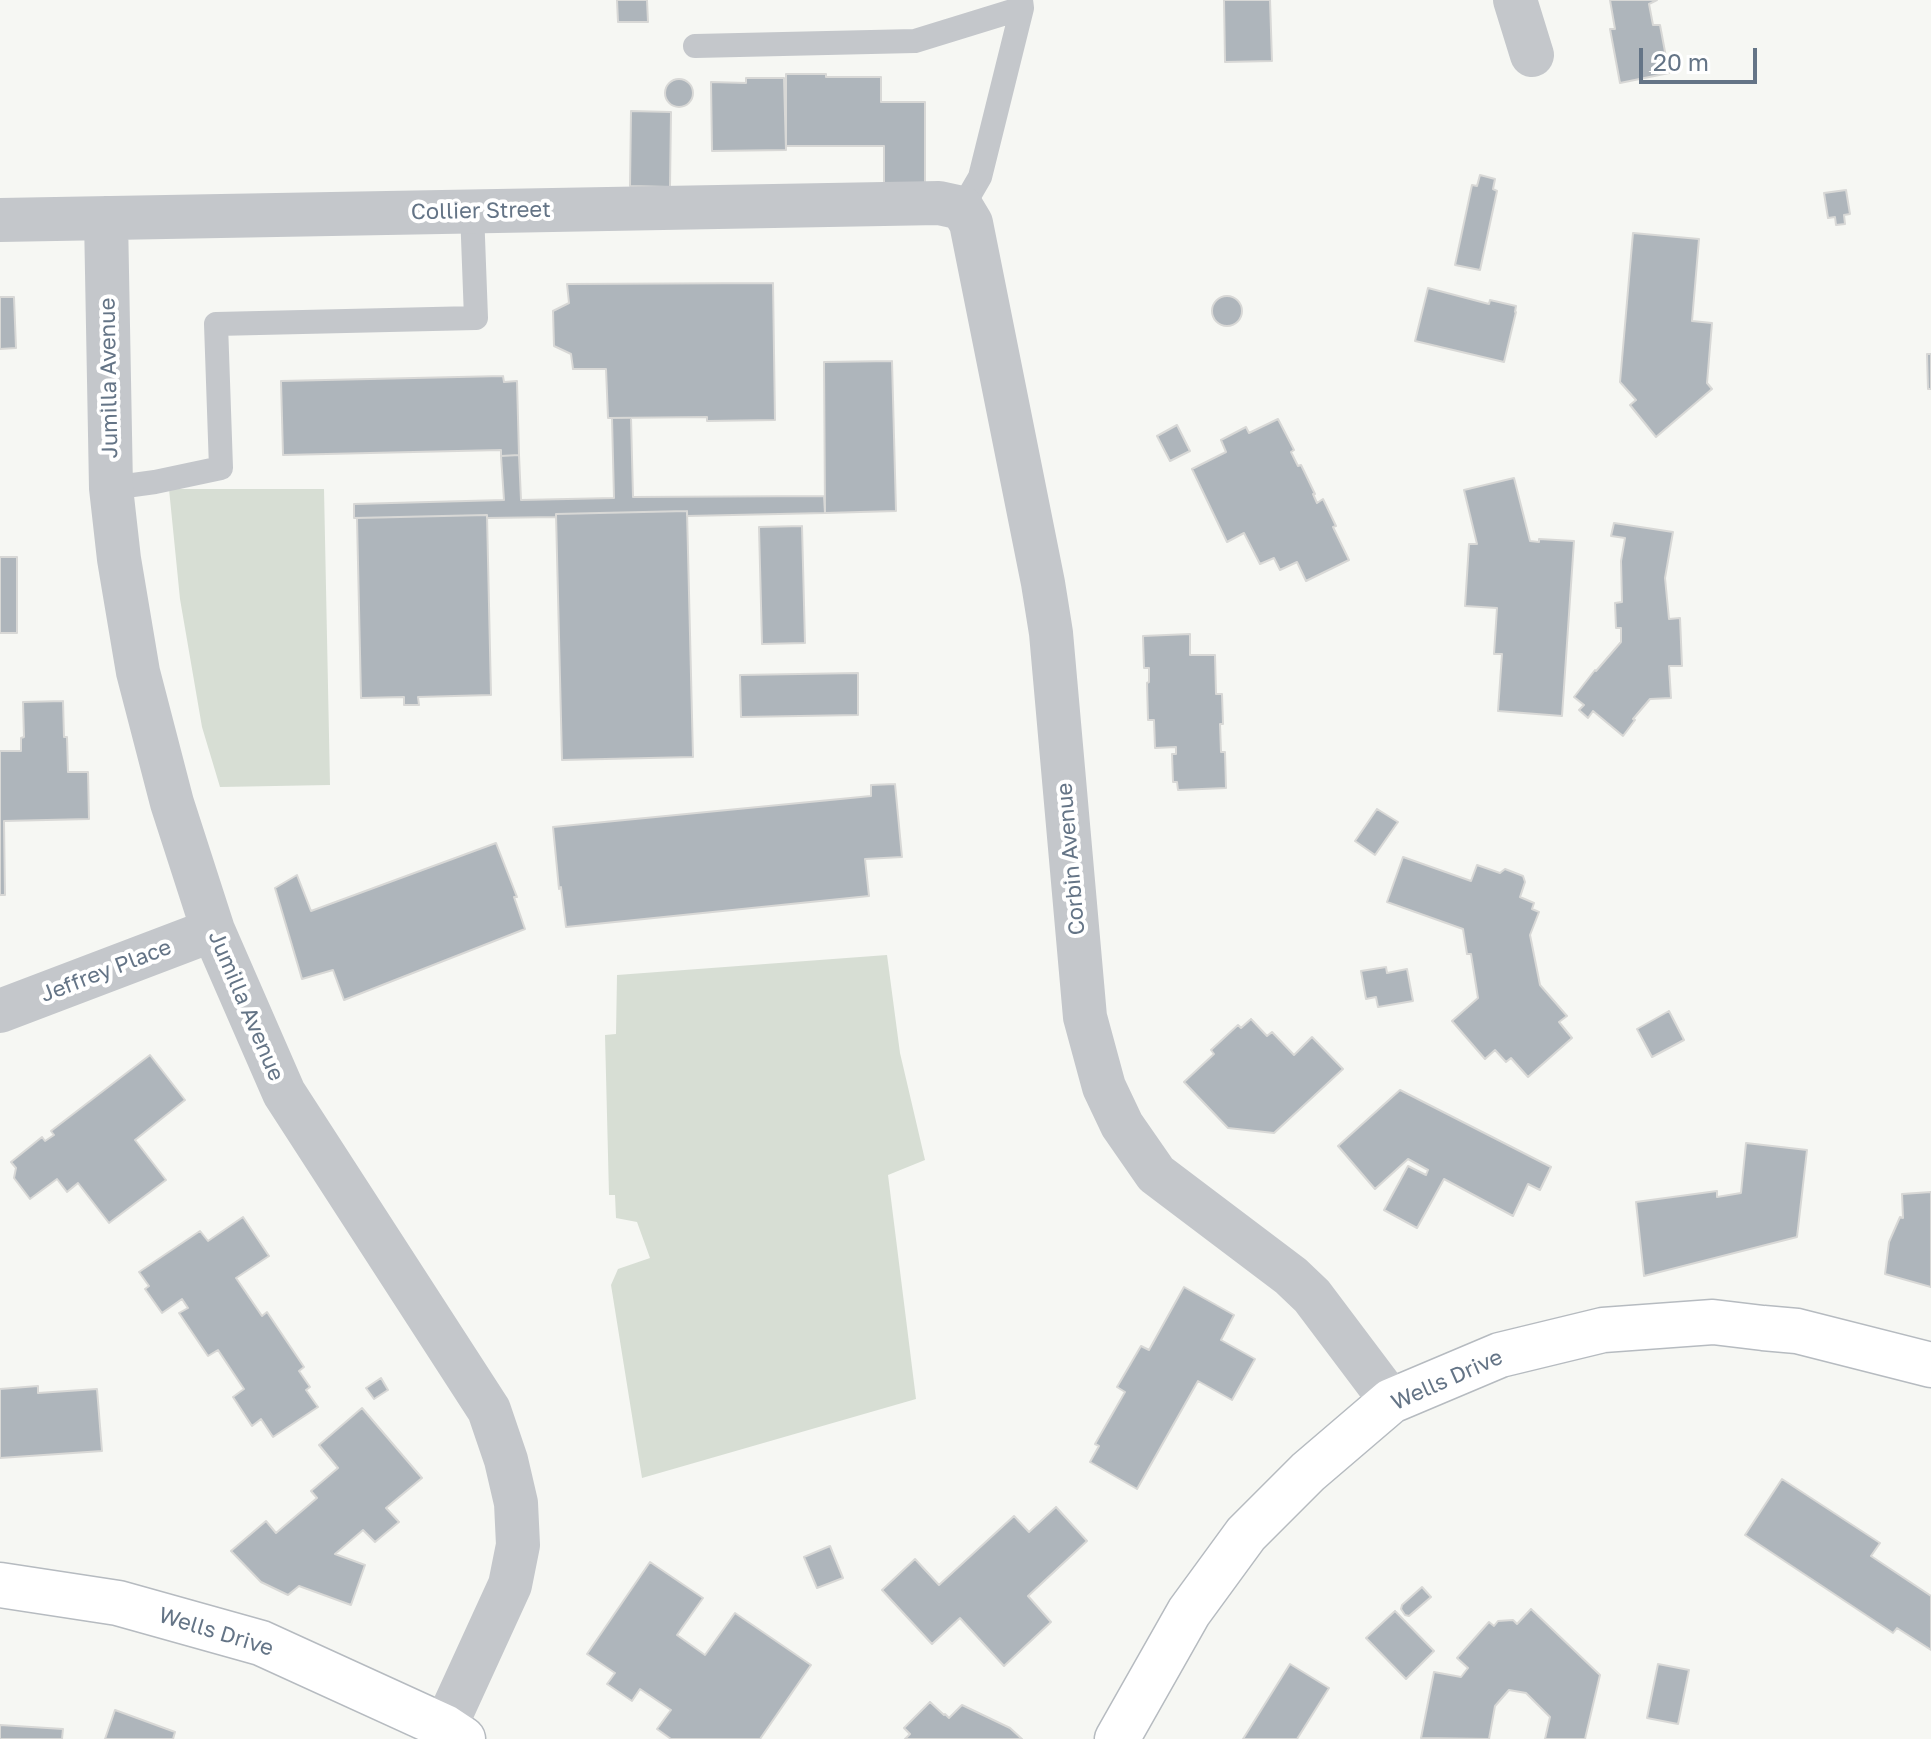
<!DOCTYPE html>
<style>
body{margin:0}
#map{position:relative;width:1931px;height:1739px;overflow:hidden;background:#f6f7f3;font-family:"Golos Text",sans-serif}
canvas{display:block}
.scale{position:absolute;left:1639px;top:48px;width:118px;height:36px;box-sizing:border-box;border:4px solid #647486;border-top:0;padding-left:10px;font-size:24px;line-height:28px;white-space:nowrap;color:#647486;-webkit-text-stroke:6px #fff;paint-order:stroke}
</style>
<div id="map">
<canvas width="1931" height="1739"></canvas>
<div class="scale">20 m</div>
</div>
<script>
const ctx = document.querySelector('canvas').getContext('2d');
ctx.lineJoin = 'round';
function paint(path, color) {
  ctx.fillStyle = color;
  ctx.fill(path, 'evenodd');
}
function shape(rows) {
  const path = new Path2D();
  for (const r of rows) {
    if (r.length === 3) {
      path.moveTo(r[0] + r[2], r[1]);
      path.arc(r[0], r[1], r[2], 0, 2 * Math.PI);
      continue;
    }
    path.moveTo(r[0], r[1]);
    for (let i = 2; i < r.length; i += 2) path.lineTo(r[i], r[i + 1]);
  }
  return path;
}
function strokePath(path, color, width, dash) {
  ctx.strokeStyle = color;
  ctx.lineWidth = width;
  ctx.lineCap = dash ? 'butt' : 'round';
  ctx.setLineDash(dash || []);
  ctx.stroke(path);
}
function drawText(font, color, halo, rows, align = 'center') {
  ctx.font = font + ' "Golos Text",sans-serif';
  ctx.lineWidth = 8;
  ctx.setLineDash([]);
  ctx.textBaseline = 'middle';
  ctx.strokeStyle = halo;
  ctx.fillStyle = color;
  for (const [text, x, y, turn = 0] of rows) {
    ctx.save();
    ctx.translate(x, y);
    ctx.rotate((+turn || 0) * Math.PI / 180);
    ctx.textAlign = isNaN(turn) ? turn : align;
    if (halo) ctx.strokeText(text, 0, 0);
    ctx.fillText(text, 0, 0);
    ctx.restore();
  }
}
const green = shape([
 [169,489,324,489,330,785,220,787,202,727,180,599],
 [887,955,900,1053,925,1160,888,1175,916,1399,642,1478,611,1285,618,1269,650,1258,637,1222,616,1218,615,1195,609,1195,605,1035,616,1034,617,975]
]);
const building = shape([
 [617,0,647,0,648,22,618,22,617,0],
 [1224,0,1270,0,1272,61,1225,62,1224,0],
 [1610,0,1657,0,1649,4,1653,25,1660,25,1669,73,1620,83,1610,29,1615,29,1610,0],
 [786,74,826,74,826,77,881,77,881,102,925,102,925,186,884,186,884,146,786,146,786,74],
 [746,78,784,78,786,150,712,151,711,82,746,83,746,78],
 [679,93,14],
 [631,111,671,112,670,187,630,186,631,111],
 [1480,175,1495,179,1493,189,1497,191,1480,270,1455,265,1472,185,1477,186,1480,175],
 [1846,190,1850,214,1844,215,1845,224,1836,225,1835,217,1828,218,1824,193,1846,190],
 [1633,233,1699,239,1692,321,1712,323,1707,383,1712,389,1656,437,1630,405,1636,400,1620,382,1633,233],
 [773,283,775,420,707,421,707,417,608,418,606,369,573,369,571,354,554,346,553,311,569,303,567,284,773,283],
 [1428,288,1489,304,1490,300,1516,306,1515,312,1516,312,1504,362,1415,341,1428,288],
 [1227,311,15],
 [0,297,14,297,16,348,0,349,0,297],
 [1927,354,1931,354,1931,389,1928,389,1927,354],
 [892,361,896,511,825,513,824,362,892,361],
 [503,376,504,382,517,381,519,455,501,456,501,450,283,455,281,381,503,376],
 [612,418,631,418,633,497,824,496,825,513,687,516,687,511,556,514,556,517,487,518,487,515,354,518,354,504,504,500,501,456,519,455,521,500,614,498,612,418],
 [1278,419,1294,450,1291,452,1298,466,1301,465,1315,494,1313,494,1317,503,1323,499,1336,526,1333,527,1349,560,1306,581,1297,562,1280,570,1274,558,1260,564,1244,533,1227,542,1192,469,1226,452,1221,440,1246,427,1249,433,1278,419],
 [1177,425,1190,451,1170,461,1157,436,1177,425],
 [1514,478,1530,541,1539,542,1539,539,1574,541,1562,716,1498,711,1502,654,1494,654,1497,608,1465,606,1469,544,1477,544,1464,490,1514,478],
 [687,511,693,757,562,760,556,514,687,511],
 [487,515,491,695,418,697,419,705,404,705,404,697,361,698,357,518,487,515],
 [1614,523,1673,532,1665,578,1669,619,1680,618,1682,666,1669,666,1671,698,1650,699,1633,719,1635,720,1623,736,1593,711,1588,718,1579,710,1584,705,1574,697,1595,670,1596,671,1621,642,1621,628,1616,628,1615,603,1622,602,1621,561,1625,538,1611,536,1614,523],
 [802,526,805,643,762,644,759,527,802,526],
 [0,557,17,557,17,633,0,633,0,557],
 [1190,634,1190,655,1215,655,1216,694,1222,694,1223,724,1220,724,1221,752,1225,752,1226,788,1178,790,1177,782,1173,782,1172,754,1176,754,1176,747,1155,748,1154,720,1148,720,1147,683,1149,682,1149,668,1144,668,1143,636,1190,634],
 [858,673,858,715,741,717,740,675,858,673],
 [63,701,64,737,67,737,68,772,88,772,89,819,4,821,5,895,0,895,0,751,21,751,21,738,24,737,23,702,63,701],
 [895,784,902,857,865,859,869,896,566,927,561,887,559,889,553,827,871,796,871,785,895,784],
 [1377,809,1398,822,1375,855,1355,841,1377,809],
 [496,843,517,897,514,897,525,929,344,1000,333,970,302,979,275,888,297,875,311,911,496,843],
 [1403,857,1471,881,1477,865,1500,873,1505,869,1523,876,1525,882,1520,897,1534,903,1532,909,1539,912,1530,935,1540,985,1567,1016,1559,1022,1572,1038,1528,1077,1511,1058,1506,1062,1495,1050,1485,1059,1452,1021,1478,998,1471,954,1467,954,1463,929,1387,902,1403,857],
 [1386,967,1387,973,1407,969,1413,1001,1378,1007,1376,997,1366,999,1361,971,1386,967],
 [1669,1011,1684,1040,1652,1057,1637,1029,1669,1011],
 [1251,1019,1267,1036,1272,1032,1294,1055,1312,1037,1343,1069,1274,1133,1228,1128,1184,1082,1214,1054,1211,1050,1238,1025,1241,1028,1251,1019],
 [150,1055,185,1100,135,1140,166,1180,109,1223,78,1183,67,1192,57,1179,30,1199,14,1178,16,1168,11,1162,42,1137,45,1141,54,1135,51,1131,150,1055],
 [1400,1090,1551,1167,1540,1190,1528,1184,1513,1216,1444,1179,1417,1228,1384,1210,1408,1166,1426,1175,1428,1170,1408,1159,1375,1189,1338,1146,1400,1090],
 [1746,1143,1807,1150,1797,1237,1644,1276,1636,1202,1717,1191,1717,1197,1741,1193,1746,1143],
 [1931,1192,1931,1287,1885,1274,1889,1242,1900,1217,1903,1218,1902,1194,1931,1192],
 [243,1217,269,1256,236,1278,262,1316,267,1312,304,1367,299,1371,310,1387,306,1390,318,1407,273,1437,261,1419,252,1426,233,1397,244,1389,218,1350,208,1356,179,1313,188,1308,182,1299,162,1313,145,1289,149,1286,139,1272,200,1231,208,1241,243,1217],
 [1184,1287,1234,1315,1221,1340,1255,1359,1232,1400,1198,1381,1137,1489,1090,1462,1099,1446,1095,1444,1125,1392,1117,1387,1141,1346,1149,1350,1184,1287],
 [381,1378,388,1390,374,1399,366,1388,381,1378],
 [38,1386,38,1393,97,1389,102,1451,0,1458,0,1389,38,1386],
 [362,1408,422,1478,386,1508,399,1522,375,1542,363,1530,335,1554,365,1565,351,1605,299,1586,288,1595,261,1582,231,1551,266,1521,276,1533,317,1498,311,1491,338,1468,319,1445,362,1408],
 [1782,1479,1880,1543,1871,1556,1931,1596,1931,1650,1897,1628,1893,1633,1745,1535,1782,1479],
 [1056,1507,1087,1541,1028,1596,1051,1622,1004,1666,960,1618,932,1644,882,1590,915,1559,939,1585,1014,1516,1029,1532,1056,1507],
 [830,1546,843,1578,817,1588,804,1557,830,1546],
 [650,1562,703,1598,677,1635,705,1655,735,1613,811,1665,760,1739,671,1739,657,1729,671,1710,640,1689,632,1701,607,1684,615,1673,587,1654,650,1562],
 [1422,1587,1431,1597,1409,1616,1405,1615,1401,1609,1402,1605,1422,1587],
 [1531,1609,1600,1675,1585,1739,1545,1739,1550,1717,1526,1693,1509,1690,1495,1706,1489,1739,1421,1738,1434,1672,1461,1677,1468,1668,1457,1658,1489,1622,1494,1626,1498,1621,1513,1620,1517,1624,1531,1609],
 [1395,1611,1434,1651,1406,1679,1366,1638,1395,1611],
 [1290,1664,1329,1688,1297,1739,1243,1739,1290,1664],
 [1658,1664,1689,1670,1678,1724,1647,1718,1658,1664],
 [930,1702,944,1715,945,1714,949,1718,962,1705,1010,1728,1022,1739,905,1739,910,1734,904,1728,930,1702],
 [115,1710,175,1732,173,1739,105,1739,115,1710],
 [0,1725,63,1729,62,1739,0,1739,0,1725]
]);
const service = shape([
 [695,46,915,41,1022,8],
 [962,208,980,177,1022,8,1021,0],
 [111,488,155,482,221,468,216,324,476,318,472,211]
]);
const minor = shape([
 [1515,0,1532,55],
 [106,218,111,488,119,559,138,672,172,803,213,930,284,1093,489,1410,506,1460,516,1503,518,1545,510,1585,445,1727],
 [0,220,939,203,962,208,971,223,1043,583,1051,633,1085,1017,1104,1087,1122,1125,1156,1174,1291,1276,1312,1296,1391,1401],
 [0,1011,213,930]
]);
const secondary = shape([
 [0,1585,118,1603,261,1643,445,1727,463,1739],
 [1117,1739,1189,1612,1246,1534,1308,1472,1391,1401,1500,1355,1603,1330,1713,1322,1763,1328,1797,1331,1931,1365]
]);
const streetNames = [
 ["Collier Street",481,211,-1],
 ["Jumilla Avenue",109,378,-91],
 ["Corbin Avenue",1071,859,-95],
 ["Jeffrey Place",106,971,-21],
 ["Jumilla Avenue",246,1006,67],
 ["Wells Drive",1447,1380,-24],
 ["Wells Drive",216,1632,17]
];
paint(green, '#d7ded4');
paint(building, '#aeb5bb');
strokePath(building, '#d8d8d6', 2);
strokePath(secondary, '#b6bbc0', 47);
strokePath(service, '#c4c7cb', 24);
strokePath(minor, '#c4c7cb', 44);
strokePath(secondary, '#fff', 44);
drawText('22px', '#647486', '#fff', streetNames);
</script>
